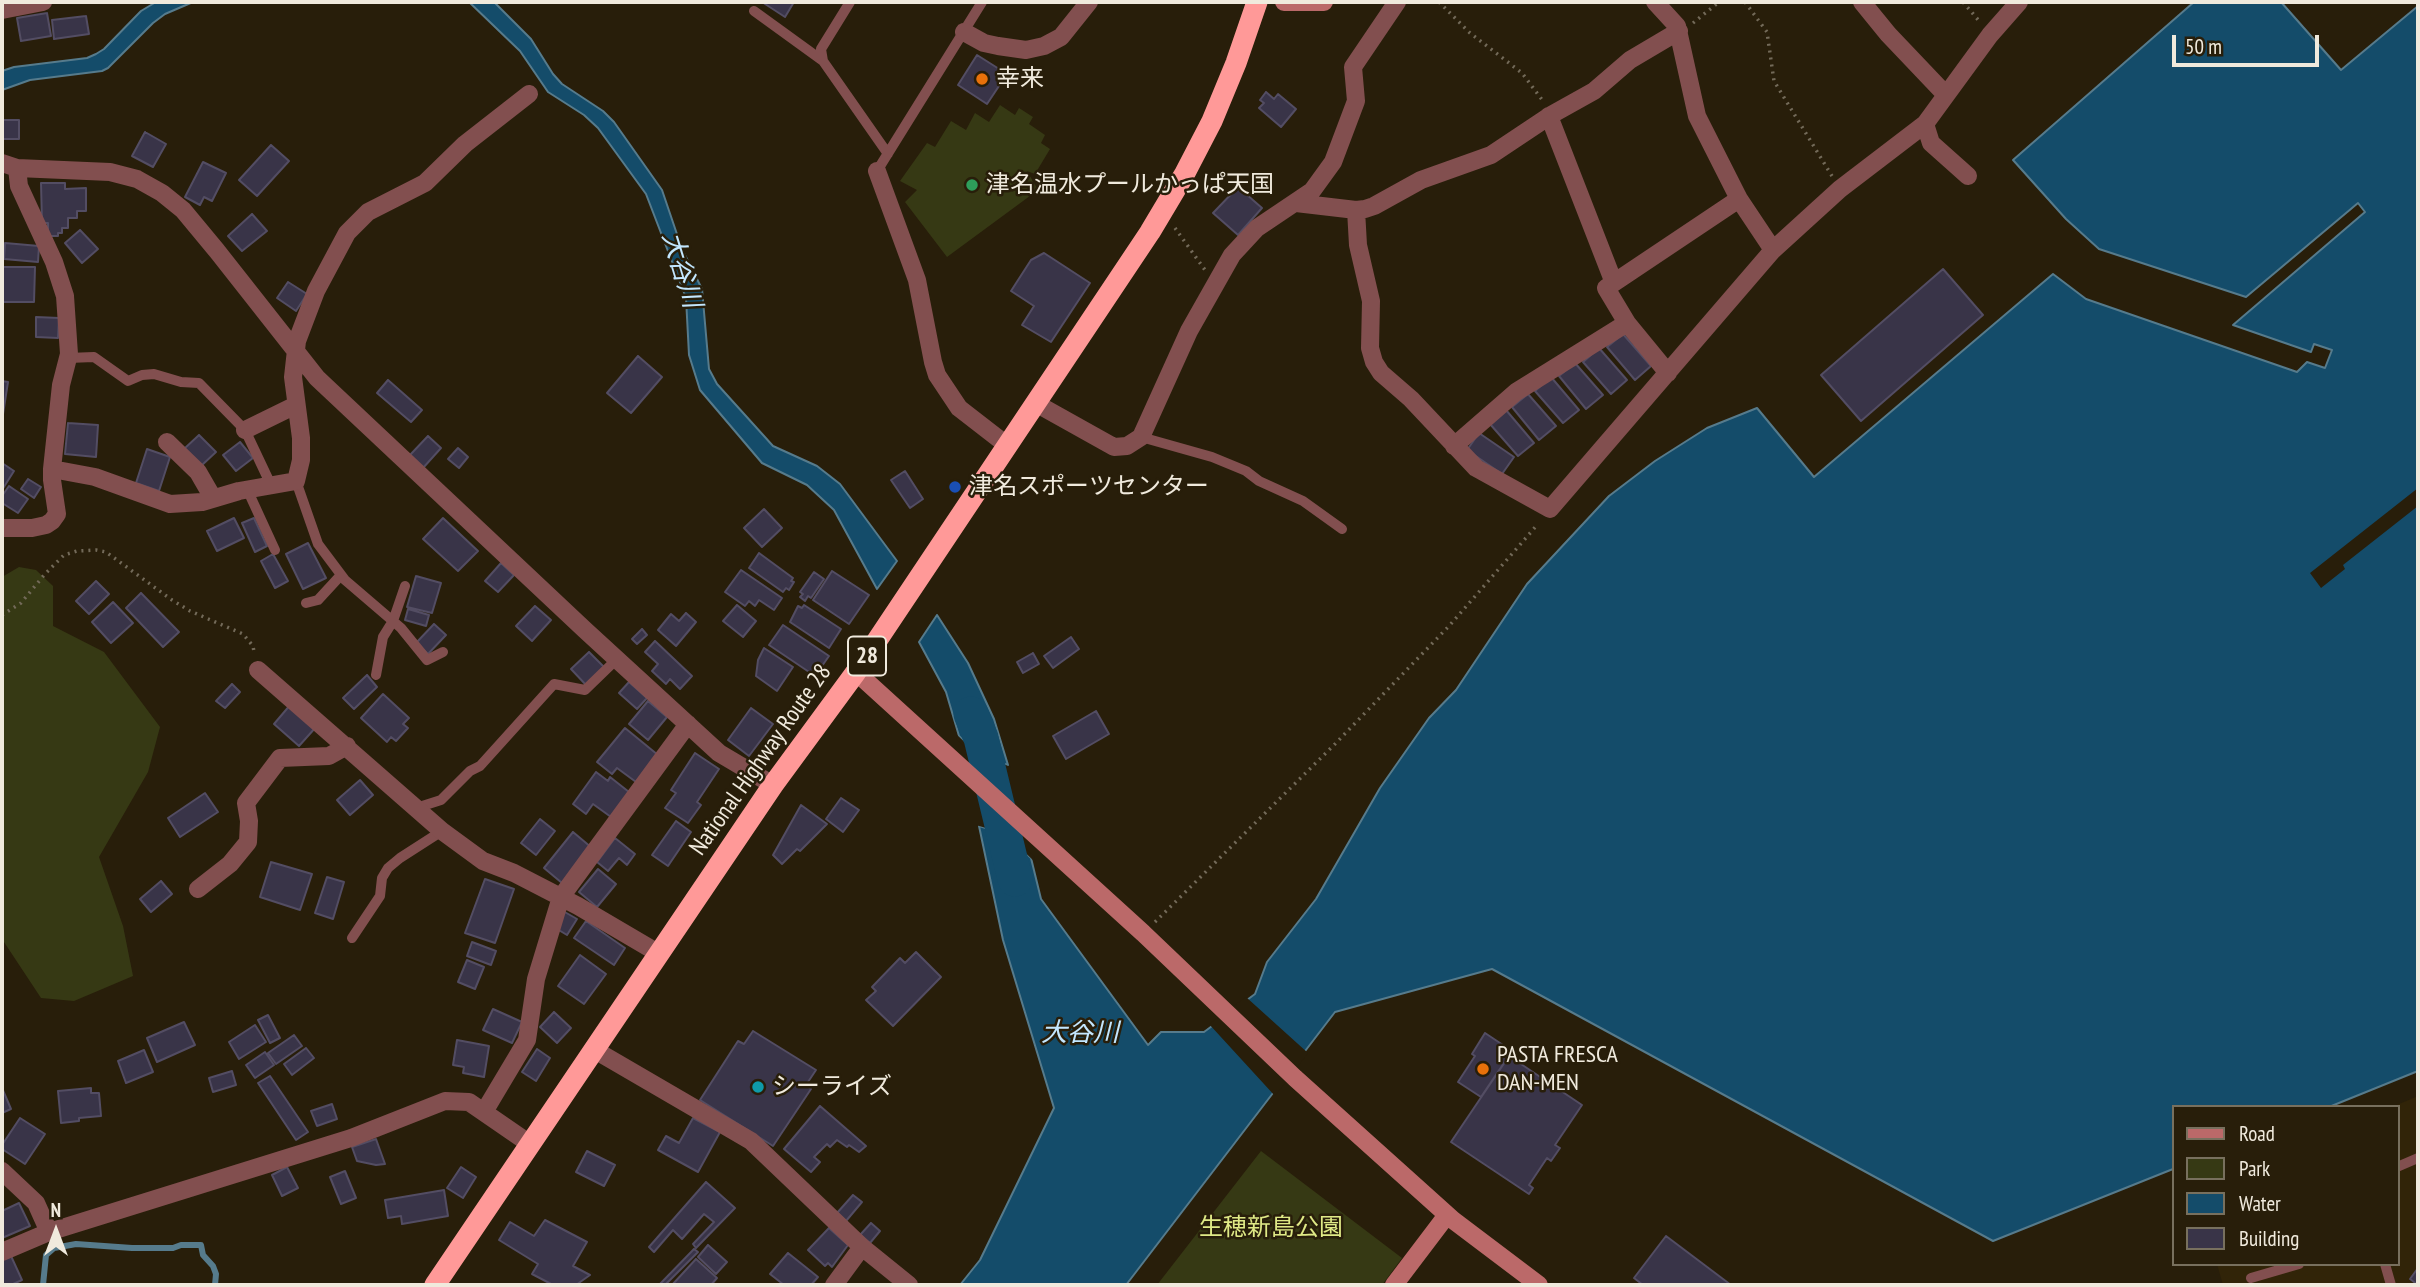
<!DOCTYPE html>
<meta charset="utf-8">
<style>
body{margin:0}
#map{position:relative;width:2420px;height:1287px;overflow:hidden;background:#281e0a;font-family:"PT Sans Narrow",sans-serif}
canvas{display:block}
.frame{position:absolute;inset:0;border:4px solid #f0eadd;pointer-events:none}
.legend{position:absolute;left:2172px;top:1105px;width:228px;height:161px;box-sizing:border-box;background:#281e0a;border:2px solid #78705e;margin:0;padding:9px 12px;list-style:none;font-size:21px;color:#f0eadd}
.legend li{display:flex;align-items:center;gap:14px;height:35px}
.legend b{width:35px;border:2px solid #78705e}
.north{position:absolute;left:21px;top:1196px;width:70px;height:70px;-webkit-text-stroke:5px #281e0a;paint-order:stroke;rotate:0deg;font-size:19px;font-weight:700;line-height:28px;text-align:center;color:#f0eadd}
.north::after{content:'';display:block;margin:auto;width:24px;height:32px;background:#f0eadd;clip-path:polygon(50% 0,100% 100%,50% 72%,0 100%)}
.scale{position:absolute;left:2172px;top:35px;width:147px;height:32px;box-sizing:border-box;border:4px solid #f0eadd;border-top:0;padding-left:9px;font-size:21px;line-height:24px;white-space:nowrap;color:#f0eadd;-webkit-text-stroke:5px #281e0a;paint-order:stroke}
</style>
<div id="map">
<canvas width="2420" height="1287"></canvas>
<div class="frame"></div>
<ul class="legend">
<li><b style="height:9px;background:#bb6969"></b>Road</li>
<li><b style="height:19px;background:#363914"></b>Park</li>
<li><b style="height:19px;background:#144c6a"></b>Water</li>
<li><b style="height:19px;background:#393448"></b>Building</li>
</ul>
<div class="north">N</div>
<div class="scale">50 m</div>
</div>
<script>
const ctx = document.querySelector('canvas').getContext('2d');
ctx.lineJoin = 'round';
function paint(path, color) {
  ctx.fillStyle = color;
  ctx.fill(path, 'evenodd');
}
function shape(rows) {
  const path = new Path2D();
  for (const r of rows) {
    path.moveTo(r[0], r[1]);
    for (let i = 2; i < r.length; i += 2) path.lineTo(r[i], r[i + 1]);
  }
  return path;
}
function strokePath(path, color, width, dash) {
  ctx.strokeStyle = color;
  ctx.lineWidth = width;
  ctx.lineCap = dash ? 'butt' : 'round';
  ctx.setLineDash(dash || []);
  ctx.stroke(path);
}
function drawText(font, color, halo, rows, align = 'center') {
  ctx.font = font + ' "PT Sans Narrow","Noto Sans JP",sans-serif';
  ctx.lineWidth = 5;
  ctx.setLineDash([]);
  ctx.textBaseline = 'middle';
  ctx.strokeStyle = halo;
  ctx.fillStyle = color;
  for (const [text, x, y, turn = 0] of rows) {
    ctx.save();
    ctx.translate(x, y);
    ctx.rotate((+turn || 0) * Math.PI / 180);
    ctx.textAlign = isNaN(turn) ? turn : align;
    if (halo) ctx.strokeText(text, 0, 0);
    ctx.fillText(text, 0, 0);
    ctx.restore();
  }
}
const built = shape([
 [2418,1096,2418,1285,2223,1285,2217,1264,2397,1264,2397,1107,2392,1107]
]);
const green = shape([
 [1000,105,1015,115,1019,108,1033,117,1029,124,1045,135,1041,143,1050,149,1035,174,1027,171,1038,190,947,257,905,202,917,190,900,181,927,143,935,147,951,121,966,130,975,113,989,122],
 [19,567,36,570,53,586,53,626,104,652,160,727,148,772,99,857,123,926,133,976,74,1001,41,998,2,939,2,577],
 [1261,1151,1402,1258,1382,1285,1157,1285]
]);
const water = shape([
 [156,2,193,2,165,14,153,23,108,68,102,71,30,80,2,90,2,71,14,67,87,58,96,54,104,49,141,11,156,2],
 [469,2,494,2,531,39,553,74,562,84,603,111,614,122,662,190,682,249,702,289,709,369,717,384,773,446,817,466,840,484,897,561,877,589,834,510,807,485,762,463,700,390,689,355,686,298,646,194,598,128,584,115,548,92,520,51,469,2],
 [2194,2,2281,2,2341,70,2418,6,2418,1071,2329,1107,2173,1107,2173,1169,1993,1241,1492,969,1335,1012,1126,1285,960,1285,980,1260,1054,1108,1003,940,979,826,1006,834,1031,858,1041,899,1148,1045,1161,1032,1204,1032,1255,994,1267,962,1316,899,1380,788,1429,718,1456,690,1527,584,1609,496,1655,461,1707,428,1757,408,1814,477,2053,274,2086,299,2297,372,2307,362,2325,368,2332,350,2314,344,2311,352,2233,325,2365,212,2358,203,2246,297,2099,249,2066,219,2013,160,2194,2],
 [937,615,968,663,994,719,1008,765,979,756,959,736,946,692,919,642,937,615]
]);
const pier = shape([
 [2418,488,2418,506,2343,565,2345,569,2321,588,2310,573],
 [956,734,979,756,1011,767,1008,768,977,759,957,740],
 [980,823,1008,831,1034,856,1036,863,1006,834,976,825],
 [1246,997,1308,1053,1275,1096,1209,1024]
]);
const stream = shape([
 [43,1285,46,1255,54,1248,76,1244,132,1248,173,1248,181,1245,201,1245,203,1255,213,1266,216,1274,215,1285]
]);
const river = shape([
 [971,714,981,738,1015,879]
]);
const building = shape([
 [762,2,794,2,785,17,762,2],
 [47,13,51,36,21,41,17,18,47,13],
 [86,16,89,34,54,39,52,20,86,16],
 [977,55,1007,74,987,104,958,85,977,55],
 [1266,92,1274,99,1278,94,1296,109,1281,127,1259,108,1264,103,1260,100,1266,92],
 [2,120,19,120,19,139,2,139,2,120],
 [145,132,166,144,153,167,132,156,145,132],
 [271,145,289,161,257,196,239,180,271,145],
 [203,162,226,173,212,201,204,197,200,205,185,197,203,162],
 [41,183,65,183,65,189,86,188,86,211,77,211,77,218,68,218,68,228,62,228,62,233,58,233,58,236,48,236,48,223,42,223,41,183],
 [1238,187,1262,208,1238,235,1213,213,1238,187],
 [252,214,267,231,242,251,228,236,252,214],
 [80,230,98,249,82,263,65,243,80,230],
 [5,243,39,246,38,262,4,259,5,243],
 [1044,253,1090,283,1051,342,1022,325,1034,306,1011,291,1031,260,1044,253],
 [3,267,35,267,34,302,2,302,3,267],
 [1943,269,1983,315,1861,421,1821,375,1943,269],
 [288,282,307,294,296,311,277,298,288,282],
 [36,317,59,318,58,338,36,337,36,317],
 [1623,334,1651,366,1635,380,1607,347,1623,334],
 [1599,348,1627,380,1611,394,1583,362,1599,348],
 [638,356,662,377,631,413,607,393,638,356],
 [1575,363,1603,395,1586,409,1559,376,1575,363],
 [1551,377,1579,410,1563,423,1535,391,1551,377],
 [388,380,422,410,411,422,377,393,388,380],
 [2,381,8,382,3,414,2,414,2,381],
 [1528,394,1556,426,1539,440,1512,407,1528,394],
 [1506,410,1534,443,1518,456,1490,424,1506,410],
 [68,423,98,425,96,457,65,454,68,423],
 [1479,433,1514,457,1502,474,1467,450,1479,433],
 [199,435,216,452,201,466,184,449,199,435],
 [428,436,441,448,423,468,410,455,428,436],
 [240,442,253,458,236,471,223,455,240,442],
 [458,448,468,457,459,468,448,459,458,448],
 [147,449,170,457,159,491,136,483,147,449],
 [2,463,14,471,2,490,2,463],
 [905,471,923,499,910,508,891,480,905,471],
 [28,479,41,487,34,498,21,489,28,479],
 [9,486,28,499,18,513,2,503,2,496,9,486],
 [764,509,782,528,762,547,744,528,764,509],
 [234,518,244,538,217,551,207,531,234,518],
 [254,518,267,546,255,552,242,523,254,518],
 [443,518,478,551,458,571,423,539,443,518],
 [308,543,326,578,303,589,286,554,308,543],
 [759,553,793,578,791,581,794,582,789,590,786,588,783,592,749,568,759,553],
 [273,554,288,581,275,588,261,561,273,554],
 [501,563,514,575,498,592,485,581,501,563],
 [741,570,782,598,774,610,759,600,755,606,749,601,745,606,725,592,741,570],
 [832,571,869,595,849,624,813,600,832,571],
 [814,572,824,579,811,598,808,596,805,601,800,597,803,594,800,592,814,572],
 [416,576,441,583,432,613,407,607,416,576],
 [96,581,109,594,89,614,76,601,96,581],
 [141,593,179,632,163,647,126,608,141,593],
 [113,602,133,623,111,643,92,622,113,602],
 [737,605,756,621,743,637,723,621,737,605],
 [804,605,841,629,829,648,790,622,798,606,802,608,804,605],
 [535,606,551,620,532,641,516,626,535,606],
 [408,609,429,615,426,626,405,620,408,609],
 [686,613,696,622,676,646,658,630,671,614,679,621,686,613],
 [434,624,446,635,428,654,416,643,434,624],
 [783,625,829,656,815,676,769,645,783,625],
 [642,629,647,635,637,644,632,639,642,629],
 [1071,637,1079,649,1053,668,1044,656,1071,637],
 [655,641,692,676,680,689,670,679,666,684,652,671,658,664,645,652,655,641],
 [764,648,793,667,777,691,756,676,758,660,764,648],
 [589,652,604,667,586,685,571,669,589,652],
 [1033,653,1039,664,1023,673,1017,662,1033,653],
 [367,675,377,687,354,709,343,698,367,675],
 [629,682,647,698,637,709,619,693,629,682],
 [232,684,240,692,225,708,216,701,232,684],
 [383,694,409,718,403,724,408,728,396,741,391,737,387,742,361,718,383,694],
 [648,701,667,717,648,740,629,724,648,701],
 [291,704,316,727,299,746,274,724,291,704],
 [751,708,773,724,749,756,728,740,751,708],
 [1096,711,1109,734,1066,759,1053,736,1096,711],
 [625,728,658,755,636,782,617,768,612,774,597,762,625,728],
 [695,753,719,769,697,802,701,805,688,823,665,808,676,793,671,790,695,753],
 [596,772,608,781,610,777,629,792,611,817,593,804,586,814,573,804,596,772],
 [360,780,373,795,350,815,337,800,360,780],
 [205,793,218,812,180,837,168,818,205,793],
 [841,798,859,810,843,832,826,819,841,798],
 [801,805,827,824,800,851,797,849,782,864,773,855,801,805],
 [540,819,555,831,536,855,521,843,540,819],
 [676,821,691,832,668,866,652,855,676,821],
 [573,832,592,848,562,883,544,868,573,832],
 [615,838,635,854,627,865,619,858,608,871,597,862,615,838],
 [271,862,312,874,300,910,260,897,271,862],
 [598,869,616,884,597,907,579,892,598,869],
 [327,877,344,882,333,919,315,913,327,877],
 [485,879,514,889,495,943,465,933,485,879],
 [161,881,172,894,151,912,140,899,161,881],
 [563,911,577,919,567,935,557,929,563,911],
 [586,921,625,948,614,965,574,938,586,921],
 [472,942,496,951,491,965,467,956,472,942],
 [916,952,941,977,893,1026,866,1000,876,991,872,987,900,958,905,963,916,952],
 [580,955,606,974,584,1004,558,986,580,955],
 [467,960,484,967,475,989,458,982,467,960],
 [493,1009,522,1022,512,1043,483,1030,493,1009],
 [554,1012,571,1028,557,1043,540,1027,554,1012],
 [268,1015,280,1038,270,1043,258,1020,268,1015],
 [184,1022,195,1045,157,1062,147,1038,184,1022],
 [255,1025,266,1042,239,1059,229,1042,255,1025],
 [753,1031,816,1070,806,1085,811,1089,773,1146,700,1100,738,1041,744,1044,753,1031],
 [1485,1033,1512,1051,1481,1097,1458,1082,1475,1056,1472,1054,1485,1033],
 [294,1035,302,1046,276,1064,268,1053,294,1035],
 [457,1040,489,1046,484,1077,463,1073,464,1067,453,1065,457,1040],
 [306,1048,314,1058,292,1075,284,1064,306,1048],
 [537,1049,550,1058,536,1081,522,1072,537,1049],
 [144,1050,153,1072,126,1083,118,1061,144,1050],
 [265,1052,274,1065,255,1078,246,1065,265,1052],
 [1509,1056,1582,1105,1555,1145,1560,1148,1551,1161,1547,1158,1529,1185,1533,1188,1529,1194,1451,1142,1509,1056],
 [232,1071,236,1085,213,1092,209,1078,232,1071],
 [270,1076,308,1132,296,1140,258,1083,270,1076],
 [2,1088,11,1109,2,1113,2,1088],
 [91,1088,91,1093,99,1093,101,1116,79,1118,79,1121,61,1123,58,1091,91,1088],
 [332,1104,337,1119,317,1126,311,1111,332,1104],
 [820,1106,866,1146,859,1152,849,1145,847,1147,837,1140,830,1147,827,1144,814,1157,820,1162,811,1172,784,1149,820,1106],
 [20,1118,45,1134,25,1164,2,1149,2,1145,20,1118],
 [693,1118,720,1132,698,1172,658,1150,666,1136,679,1143,693,1118],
 [376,1139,385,1164,376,1165,357,1161,352,1147,376,1139],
 [587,1151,615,1165,604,1186,576,1172,587,1151],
 [287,1167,298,1188,282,1196,272,1175,287,1167],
 [461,1167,476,1177,463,1198,447,1188,461,1167],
 [345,1171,356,1198,341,1204,330,1177,345,1171],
 [706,1182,735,1208,696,1248,693,1244,714,1222,704,1214,682,1239,673,1230,654,1252,649,1247,706,1182],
 [444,1190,448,1216,402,1224,401,1216,388,1218,385,1200,444,1190],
 [853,1195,862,1202,846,1221,837,1213,853,1195],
 [19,1203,30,1226,2,1238,2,1211,19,1203],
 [545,1220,587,1242,573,1266,590,1275,576,1285,553,1285,532,1274,538,1264,499,1240,510,1222,534,1236,545,1220],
 [871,1223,880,1231,870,1243,860,1235,871,1223],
 [829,1228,848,1245,832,1267,828,1263,825,1266,808,1250,829,1228],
 [1666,1236,1731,1285,1643,1285,1634,1278,1666,1236],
 [708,1245,727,1262,716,1274,698,1257,708,1245],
 [694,1249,698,1252,665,1285,659,1285,694,1249],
 [788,1253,818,1277,811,1285,784,1285,770,1274,788,1253],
 [11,1256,22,1280,11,1285,2,1285,2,1260,11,1256],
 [696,1259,717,1278,711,1285,672,1285,696,1259],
 [2418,1268,2418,1285,2410,1279,2418,1268]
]);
const path = shape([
 [1439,2,1470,33,1522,73,1543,101],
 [1745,2,1767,32,1774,81,1832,176],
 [1963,2,1980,22],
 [1693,23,1719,2],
 [1175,228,1205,270],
 [2,615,21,603,45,574,64,555,77,551,96,550,106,552,172,600,190,611,243,634,253,646,254,652],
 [1155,922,1335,744,1450,625,1538,524]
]);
const lane = shape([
 [850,2,821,49,823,61,888,154],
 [754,11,823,61],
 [877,171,982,2],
 [68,358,94,357,128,381,142,375,154,374,181,382,199,383,245,430,271,485],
 [1141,437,1212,457,1246,471,1259,481,1303,501,1342,529],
 [296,481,318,544,345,580,401,628,427,660,443,652],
 [247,489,275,550],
 [306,603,318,600,341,575],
 [376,675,383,637,393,621,405,586],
 [416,808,441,800,470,771,480,766,554,684,585,690,617,659],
 [352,938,380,896,382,878,388,868,400,858,442,831],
 [2397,1167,2418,1158],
 [2385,1264,2391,1285],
 [2251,1278,2299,1264]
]);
const street = shape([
 [1655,2,1677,26,1697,116,1739,199,1773,250],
 [1862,2,1888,34,1946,95],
 [2,10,43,2],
 [964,32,984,43,998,46,1026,50,1044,46,1061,37,1089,2],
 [1549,116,1614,283],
 [2,163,17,168,110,172,137,179,162,193,183,210,217,251,317,378,585,630,719,753,773,785],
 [17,168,19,186,54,262,65,296,69,354,61,385,52,469,95,477,170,504,202,502,239,491,296,481,301,460,301,438,293,377,297,341,316,291,347,233,368,212,425,183,465,144,529,94],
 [877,171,917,280,933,362,937,375,959,408,1008,446],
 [1968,176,1931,143,1925,124,1990,35,2019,2],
 [1296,203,1356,210,1365,209,1374,206,1421,180,1491,155,1551,115,1594,91,1630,60,1679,31],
 [1356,210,1358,245,1371,301,1370,348,1374,362,1381,373,1411,399,1476,468,1550,509,1773,250,1840,189,1925,124],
 [1668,373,1627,323,1606,288,1739,199],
 [1037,404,1114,447,1127,446,1141,437,1189,331,1232,255,1257,228,1312,191,1333,162,1356,101,1353,67,1397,2],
 [245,430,296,405],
 [167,442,198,472,213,498],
 [1454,446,1516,392,1627,323],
 [2,528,32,528,46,525,52,521,57,514,52,480,52,469],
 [258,670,442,831,483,861,514,873,578,906,658,953],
 [198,889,230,864,248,842,249,821,246,803,280,758,329,756,347,746],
 [593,1049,751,1141,862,1247,834,1285],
 [484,1112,527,1040,536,979,561,897,688,724],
 [2,1171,36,1203,49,1232],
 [862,1247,909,1285],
 [2,1252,49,1232,351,1138,445,1101,469,1102,530,1144]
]);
const secondary = shape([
 [1284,2,1324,2],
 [856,672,1143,933,1295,1078,1453,1220,1539,1285],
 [1394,1285,1447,1215]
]);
const highway = shape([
 [435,1285,773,785,856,672,1150,232,1184,175,1212,121,1236,63,1257,2]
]);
const markers = [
 [982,79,7,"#e8710a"],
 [972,185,7,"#2e9e5b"],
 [955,487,7,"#1a4fb4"],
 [1483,1069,7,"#e8710a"],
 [758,1087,7,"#0f9aa8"]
];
const shields = [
 [867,656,38]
];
const shieldNames = [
 ["28",867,656]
];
const poiNames = [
 ["幸来",996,79],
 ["津名温水プールかっぱ天国",986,185],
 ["津名スポーツセンター",969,487],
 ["PASTA FRESCA",1497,1055],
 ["DAN-MEN",1497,1083],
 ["シーライズ",772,1087]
];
const streetNames = [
 ["National Highway Route 28",761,760,-55]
];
const parkNames = [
 ["生穂新島公園",1271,1228]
];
const waterNames = [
 ["大谷川",681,270,73],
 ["大谷川",1080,1034]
];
paint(built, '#312408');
paint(green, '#363914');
paint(water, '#144c6a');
strokePath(water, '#567b8c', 2);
paint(pier, '#281e0a');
strokePath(stream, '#567b8c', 6);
strokePath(river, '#144c6a', 35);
paint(building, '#393448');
strokePath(building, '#534d63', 2);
strokePath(path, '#736a59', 3.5, [2, 5]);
strokePath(lane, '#824f4f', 10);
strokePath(street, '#824f4f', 18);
strokePath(secondary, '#bb6969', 18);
strokePath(highway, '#ff9998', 21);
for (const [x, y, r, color] of markers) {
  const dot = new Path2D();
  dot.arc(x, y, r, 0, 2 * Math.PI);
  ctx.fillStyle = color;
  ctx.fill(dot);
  strokePath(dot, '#281e0a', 2.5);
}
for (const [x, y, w] of shields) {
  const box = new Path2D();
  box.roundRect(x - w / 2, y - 19.5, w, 39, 5);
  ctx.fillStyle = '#281e0a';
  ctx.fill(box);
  strokePath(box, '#f0eadd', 2);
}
drawText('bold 23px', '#f0eadd', null, shieldNames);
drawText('24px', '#f0eadd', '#281e0a', poiNames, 'left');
drawText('24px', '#f0eadd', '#281e0a', streetNames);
drawText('24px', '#dfe986', '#281e0a', parkNames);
drawText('italic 26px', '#c3e7ff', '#281e0a', waterNames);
</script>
